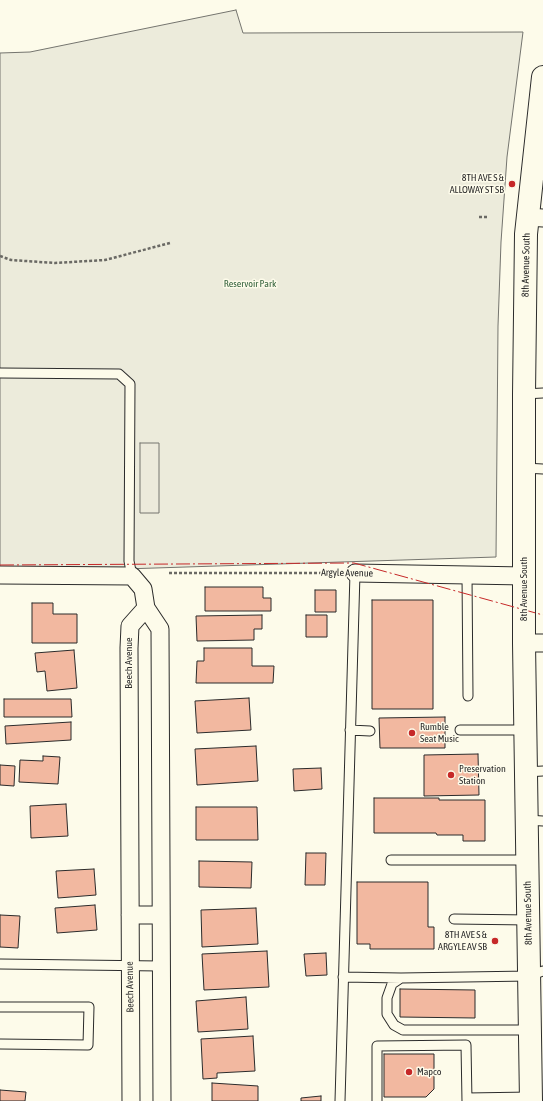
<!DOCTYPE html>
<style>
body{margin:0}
canvas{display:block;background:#fdfbea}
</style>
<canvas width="543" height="1101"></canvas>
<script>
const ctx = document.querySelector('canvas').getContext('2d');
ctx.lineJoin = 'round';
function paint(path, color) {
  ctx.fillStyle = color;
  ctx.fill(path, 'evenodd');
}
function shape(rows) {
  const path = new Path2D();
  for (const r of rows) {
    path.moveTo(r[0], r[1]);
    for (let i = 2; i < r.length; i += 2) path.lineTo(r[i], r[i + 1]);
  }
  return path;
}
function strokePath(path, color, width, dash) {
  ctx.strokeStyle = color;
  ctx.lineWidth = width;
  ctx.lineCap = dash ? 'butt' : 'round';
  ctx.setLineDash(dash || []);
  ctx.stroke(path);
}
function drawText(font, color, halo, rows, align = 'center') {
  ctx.font = font + ' "Asap Condensed",sans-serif';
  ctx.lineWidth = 3;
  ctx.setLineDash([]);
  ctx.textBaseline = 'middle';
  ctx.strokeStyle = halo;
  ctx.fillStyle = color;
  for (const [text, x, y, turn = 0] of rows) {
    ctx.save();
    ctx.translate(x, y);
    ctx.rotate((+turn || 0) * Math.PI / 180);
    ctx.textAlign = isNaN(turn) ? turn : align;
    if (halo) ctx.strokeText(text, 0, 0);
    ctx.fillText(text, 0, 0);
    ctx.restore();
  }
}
const green = shape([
 [236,10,243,33,523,32,507,157,501,242,498,326,496,557,0,573,0,53,30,52,236,10]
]);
const parking = shape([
 [140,443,159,443,159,513,140,513,140,443]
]);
const building = shape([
 [205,587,263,587,263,598,271,598,271,611,205,611,205,587],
 [315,590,336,590,336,612,315,612,315,590],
 [372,600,433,600,433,709,372,709,372,600],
 [32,603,53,603,53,614,77,614,77,643,32,643,32,603],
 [262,615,262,629,254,629,254,640,197,641,196,616,262,615],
 [306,615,327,615,327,637,306,637,306,615],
 [204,648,252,648,252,666,274,666,273,683,196,683,197,661,204,661,204,648],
 [74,650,77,688,47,691,45,671,37,672,35,653,74,650],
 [249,698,251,730,197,733,195,701,249,698],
 [4,699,71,699,72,717,4,717,4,699],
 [445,717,445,748,380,748,379,718,445,717],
 [71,722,71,740,6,744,5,726,71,722],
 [256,746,258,781,197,785,195,749,256,746],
 [478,754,479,795,424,796,424,755,478,754],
 [43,756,60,757,58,784,19,782,20,760,43,761,43,756],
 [0,765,15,766,14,786,0,785,0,765],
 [321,768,322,789,294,791,293,769,321,768],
 [374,798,439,798,439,800,485,800,485,841,463,841,463,835,437,835,436,833,374,833,374,798],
 [66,804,68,836,31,838,30,806,66,804],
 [196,807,257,807,258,840,196,840,196,807],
 [306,853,326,853,325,885,305,885,306,853],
 [199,861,252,862,251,888,199,887,199,861],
 [94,869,96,895,58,898,56,871,94,869],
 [357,882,428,882,428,927,434,927,434,949,370,949,370,944,357,944,357,882],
 [95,905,97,930,57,933,55,908,95,905],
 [256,908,258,944,202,947,201,910,256,908],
 [0,915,20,916,18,948,0,947,0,915],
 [267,951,269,987,204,990,202,954,267,951],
 [326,953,327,975,306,976,304,954,326,953],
 [400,989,475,990,475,1018,400,1017,400,989],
 [246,997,248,1029,198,1032,196,1001,246,997],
 [253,1036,255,1071,217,1073,217,1078,203,1079,201,1039,253,1036],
 [384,1054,434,1054,434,1089,426,1097,384,1097,384,1054],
 [212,1083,258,1086,258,1101,212,1101,212,1083],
 [0,1090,26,1092,25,1101,0,1101,0,1090],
 [321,1096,321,1101,301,1101,301,1098,321,1096]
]);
const path = shape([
 [479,217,487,217],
 [0,256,11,260,55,263,105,260,170,243],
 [169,573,338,573]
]);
const lane = shape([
 [0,373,119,374,130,384,129,561,132,576],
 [524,394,543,393],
 [524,468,543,469],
 [467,575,468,696],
 [350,730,370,731],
 [460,730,525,730],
 [526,772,543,771],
 [527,820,543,821],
 [391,860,527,860],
 [454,919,529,920],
 [0,964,160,966],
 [343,977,401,978],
 [0,1007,89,1007,88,1045,0,1044],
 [530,1030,403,1030,394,1025,387,1014,387,998,392,984,401,978,529,976,543,971],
 [467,1098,531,1097],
 [340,1101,355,573],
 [377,1101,377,1046,466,1045,467,1101]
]);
const street = shape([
 [528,217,543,218],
 [355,573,525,576],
 [0,575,132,576,143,589,146,608],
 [524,643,543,643],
 [130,915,160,915],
 [131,1101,129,648,130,626,146,608,160,629,162,1101]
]);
const primary = shape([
 [531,1101,524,643,524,394,526,234,543,77]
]);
const power = shape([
 [0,565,354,563,543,615]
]);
const markers = [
 [512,184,4,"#c62828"],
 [412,733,4,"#c62828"],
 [451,775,4,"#c62828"],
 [495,941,4,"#c62828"],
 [409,1072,4,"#c62828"]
];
const poiNames = [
 ["8TH AVE S &",504,178,"right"],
 ["ALLOWAY ST SB",504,190,"right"],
 ["Rumble",420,727],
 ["Seat Music",420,739],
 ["Preservation",459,769],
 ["Station",459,781],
 ["8TH AVE S &",487,935,"right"],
 ["ARGYLE AV SB",487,947,"right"],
 ["Mapco",417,1072]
];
const streetNames = [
 ["8th Avenue South",526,265,-89],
 ["Argyle Avenue",347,573,1],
 ["8th Avenue South",524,589,-90],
 ["Beech Avenue",129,663,-90],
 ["8th Avenue South",528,913,-91],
 ["Beech Avenue",130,987,-91]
];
const parkNames = [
 ["Reservoir Park",250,284]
];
paint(green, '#ecebdb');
strokePath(green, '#74746e', 1);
paint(parking, '#eceadb');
strokePath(parking, '#74746e', 1);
paint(building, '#f2b8a0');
strokePath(building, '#2b2b2b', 1);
strokePath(lane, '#2b2b2b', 11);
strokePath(street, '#2b2b2b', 19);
strokePath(primary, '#2b2b2b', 24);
strokePath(path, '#6a6964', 2.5, [3, 2]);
strokePath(lane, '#fdfbea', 9);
strokePath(street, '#fdfbea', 17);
strokePath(primary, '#fdfbea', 22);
strokePath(power, '#c62828', 1, [14, 3, 2, 3]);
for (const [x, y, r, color] of markers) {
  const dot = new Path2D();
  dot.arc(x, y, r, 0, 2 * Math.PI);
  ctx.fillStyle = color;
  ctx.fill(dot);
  strokePath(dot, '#fdfbea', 1.5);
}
drawText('10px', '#2b2b2b', '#fdfbea', poiNames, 'left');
drawText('10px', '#2b2b2b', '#fdfbea', streetNames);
drawText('10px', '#34623c', '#fdfbea', parkNames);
</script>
